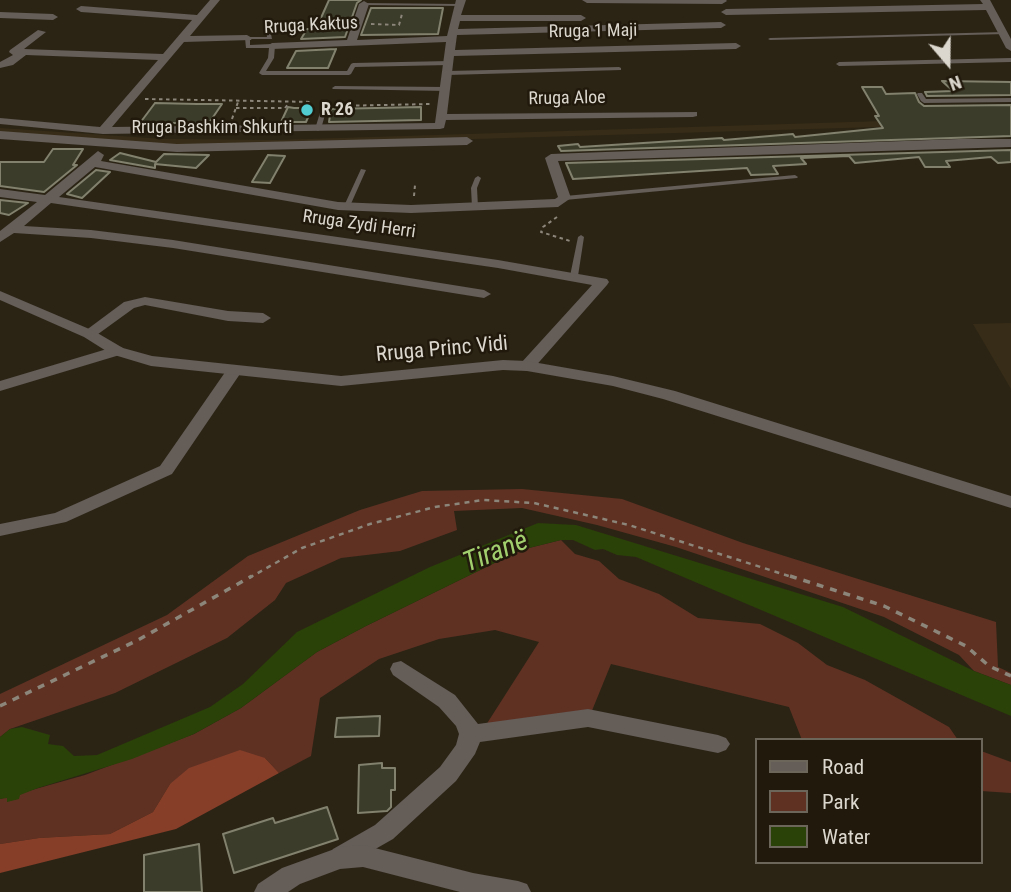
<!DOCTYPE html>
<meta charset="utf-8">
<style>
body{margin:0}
#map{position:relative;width:1011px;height:892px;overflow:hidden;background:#2b2415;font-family:"Roboto Condensed",sans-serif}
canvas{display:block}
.legend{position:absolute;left:755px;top:738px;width:228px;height:126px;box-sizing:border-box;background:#211a0c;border:2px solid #6c665a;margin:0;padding:9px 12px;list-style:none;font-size:21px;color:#dcd7ce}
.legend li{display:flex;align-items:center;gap:14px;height:35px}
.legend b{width:35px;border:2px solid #6c665a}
.north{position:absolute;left:913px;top:28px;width:70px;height:70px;-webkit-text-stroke:5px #211a0c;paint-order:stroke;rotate:160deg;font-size:19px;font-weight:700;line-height:28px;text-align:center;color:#dcd7ce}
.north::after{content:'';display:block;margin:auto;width:24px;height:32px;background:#dcd7ce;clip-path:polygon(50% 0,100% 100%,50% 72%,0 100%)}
</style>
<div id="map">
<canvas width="1011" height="892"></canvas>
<ul class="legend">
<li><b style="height:9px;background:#645d58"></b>Road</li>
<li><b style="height:19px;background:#5f3123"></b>Park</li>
<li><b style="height:19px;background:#2a4108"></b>Water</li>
</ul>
<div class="north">N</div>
</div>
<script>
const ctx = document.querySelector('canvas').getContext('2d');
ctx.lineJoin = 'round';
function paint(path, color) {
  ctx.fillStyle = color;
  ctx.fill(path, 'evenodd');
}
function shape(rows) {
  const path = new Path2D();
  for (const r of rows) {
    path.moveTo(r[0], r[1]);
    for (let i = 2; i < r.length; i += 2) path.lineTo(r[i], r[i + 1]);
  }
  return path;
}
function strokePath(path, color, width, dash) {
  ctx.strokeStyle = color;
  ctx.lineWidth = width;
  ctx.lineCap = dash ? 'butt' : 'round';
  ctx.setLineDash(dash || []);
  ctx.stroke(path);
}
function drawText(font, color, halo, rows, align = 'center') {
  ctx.font = font + ' "Roboto Condensed",sans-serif';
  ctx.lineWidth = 5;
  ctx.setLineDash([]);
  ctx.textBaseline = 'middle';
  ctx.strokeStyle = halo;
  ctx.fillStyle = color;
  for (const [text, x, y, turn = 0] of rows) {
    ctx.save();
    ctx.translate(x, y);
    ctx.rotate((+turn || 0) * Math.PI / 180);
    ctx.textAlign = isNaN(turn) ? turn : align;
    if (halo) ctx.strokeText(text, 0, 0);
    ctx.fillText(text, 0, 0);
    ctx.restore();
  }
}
const built = shape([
 [1011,117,1011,123,273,145,161,144,0,134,0,128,164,139,276,140],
 [1011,323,1011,389,973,324]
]);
const green = shape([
 [522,489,622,499,743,543,996,622,998,667,1011,673,1011,685,974,671,959,655,884,617,676,547,597,525,522,508,454,511,457,530,400,551,341,558,286,583,275,600,227,638,115,693,10,729,0,737,0,694,167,615,248,556,360,510,422,491],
 [561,540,575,554,599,561,619,579,659,594,698,618,760,624,798,643,827,665,865,680,949,727,958,740,802,740,789,707,611,664,591,713,486,725,539,642,495,630,439,639,379,659,320,698,311,756,279,773,265,758,170,784,153,812,110,834,39,838,0,844,0,799,85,775,194,734,241,708,317,652,366,626,521,550],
 [981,751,1011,762,1011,793,981,791]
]);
const forest = shape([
 [240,750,265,758,279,773,176,829,0,873,0,844,39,838,110,834,153,812,170,784,189,768]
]);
const water = shape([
 [538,523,576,525,843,607,974,671,1011,685,1011,716,636,557,617,555,603,549,595,550,573,540,561,540,521,550,366,626,317,652,241,708,194,734,132,759,38,788,20,795,19,799,7,802,7,798,0,799,0,737,10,729,22,727,50,735,48,744,63,746,74,756,97,755,210,707,243,684,297,632,430,567]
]);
const building = shape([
 [329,0,361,0,357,3,345,37,301,39,307,29,316,29,329,0],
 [371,8,443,8,438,34,361,35,371,8],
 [336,49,328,68,287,68,296,51,336,49],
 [942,81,1011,82,1011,95,927,96,925,92,953,91,942,81],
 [862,87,882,87,886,94,915,93,919,102,924,106,1011,105,1011,136,561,151,558,146,578,144,580,147,722,138,724,140,793,134,795,137,883,128,875,116,879,116,862,87],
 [155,103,197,104,222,104,209,123,140,123,155,103],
 [288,107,294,108,312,108,306,122,281,122,288,107],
 [421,107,421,120,329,122,331,109,421,107],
 [53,149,83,149,73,165,77,165,44,192,0,186,0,162,44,162,53,149],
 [1011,150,1011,162,998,163,991,157,946,161,950,167,925,167,919,157,855,163,849,156,801,158,806,164,773,166,778,174,751,175,747,168,573,179,566,163,1011,150],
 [120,153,156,162,164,154,209,155,196,168,155,164,155,168,110,160,120,153],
 [268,155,285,156,270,183,252,182,268,155],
 [96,170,110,172,82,198,67,194,96,170],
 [0,200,28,203,9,215,0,213,0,200],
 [380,716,379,736,335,737,337,718,380,716],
 [382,763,382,768,395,768,395,790,391,790,391,807,387,811,358,813,359,765,382,763],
 [327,807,338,839,234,873,223,834,273,818,275,823,327,807],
 [199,844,202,892,144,892,144,855,199,844]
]);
const pathFar2 = shape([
 [371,24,399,25,402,14],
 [145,99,313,102],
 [335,106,430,104],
 [236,108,285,108,289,103],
 [232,119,238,102],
 [414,196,415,185],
 [557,217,543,227,541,232,570,241]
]);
const pathFar1 = shape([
 [249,578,302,548,370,524,435,507,483,500,534,503,629,525,795,578]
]);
const path = shape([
 [790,576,884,606,966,646,989,666,1011,676],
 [0,706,138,640,252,576]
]);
const service = shape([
 [362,3,459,4,461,5,459,6,364,5,362,4,362,3],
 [268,28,270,29,272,39,250,39,250,45,272,44,275,46,274,58,266,71,347,71,351,64,353,63,449,61,452,63,449,65,355,67,351,74,349,75,262,75,259,73,268,58,269,48,246,48,245,38,247,37,267,37,266,29,268,28],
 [1004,32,1006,33,1006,34,770,40,768,39,770,38,1004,32],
 [1011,58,1011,62,839,66,836,64,839,62,1011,58],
 [619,67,621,68,621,70,448,75,445,73,448,71,619,67],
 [335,86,446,87,449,89,446,91,333,89,332,88,335,86],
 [918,93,922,93,926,99,1011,98,1011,102,924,103,921,101,917,94,918,93],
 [323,103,328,104,321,129,318,131,315,129,323,103],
 [361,169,366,170,350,206,347,208,345,207,344,206,361,169],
 [795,175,798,177,797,178,565,200,562,198,565,196,795,175],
 [478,176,481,178,477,188,478,207,475,209,472,207,471,188,475,178,478,176],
 [581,235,584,237,578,276,574,278,570,276,578,237,581,235]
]);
const minor = shape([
 [210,0,220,0,190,36,247,35,252,38,251,40,184,42,112,127,435,123,446,42,272,49,267,46,272,43,347,40,359,4,364,1,369,4,357,40,447,36,456,0,466,0,461,15,581,15,586,18,581,21,460,21,458,29,721,22,726,25,721,28,457,35,455,50,736,43,741,46,736,49,454,56,447,114,697,112,697,116,693,117,446,120,444,128,440,129,103,134,0,124,0,118,100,127,158,60,26,55,13,65,0,68,0,62,13,55,9,52,10,50,38,30,46,32,24,49,163,54,192,20,81,12,76,9,81,6,197,15,210,0],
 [582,0,726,0,727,1,722,4,587,3,582,0],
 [980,0,990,0,1011,39,1011,51,1006,48,986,10,726,15,721,12,726,9,983,4,980,0],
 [0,12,53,14,58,17,53,20,0,18,0,12],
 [0,131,177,144,467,137,473,141,467,145,177,152,0,139,0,131],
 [959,139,1011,139,1011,147,558,161,571,198,558,207,411,213,338,210,95,167,59,197,498,260,607,279,609,282,607,285,533,369,527,371,521,369,519,366,521,363,592,285,498,268,51,203,24,226,91,230,173,240,484,290,491,294,484,298,173,248,91,238,14,233,0,242,0,231,37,202,0,197,0,189,45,195,98,151,104,155,101,161,338,202,411,205,555,199,558,197,545,158,551,154,959,139],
 [145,297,228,311,263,313,271,318,263,323,228,321,145,305,134,308,94,337,89,339,81,334,124,302,145,297],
 [117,346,123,348,125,351,123,354,0,391,0,381,117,346],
 [234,366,242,371,172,474,66,522,0,536,0,524,55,513,160,466,228,368,234,366],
 [401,661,455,695,478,724,588,709,718,735,726,738,730,744,726,750,718,753,588,727,480,742,475,754,456,781,393,839,342,868,333,865,329,857,333,849,375,825,440,767,456,745,459,734,456,726,439,707,393,675,390,669,393,663,401,661]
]);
const tertiary = shape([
 [0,291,94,331,123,348,152,356,341,376,503,360,527,361,613,376,675,391,1011,496,1011,508,663,399,613,386,527,371,503,370,341,386,151,366,111,354,84,337,0,300,0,291],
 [363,845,473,873,518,881,527,884,531,892,460,892,363,867,340,869,300,884,288,892,254,892,258,884,282,868,340,847,363,845]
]);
const markers = [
 [307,110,7,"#51ccd1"]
];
const farStreetnames = [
 ["Rruga Kaktus",311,26,-3],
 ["Rruga 1 Maji",593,32,-1],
 ["Rruga Aloe",567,99,-1],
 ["Rruga Bashkim Shkurti",212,128],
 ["Rruga Zydi Herri",359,225,8]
];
const farPoinames = [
 ["R 26",321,110]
];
const streetNames = [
 ["Rruga Princ Vidi",442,350,-5]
];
const nearWaternames = [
 ["Tiranë",496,553,-22]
];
paint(built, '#372c17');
paint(green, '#5f3123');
paint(forest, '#863e29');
paint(water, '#2a4108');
paint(building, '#3c3c2b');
strokePath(building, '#81816e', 2);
strokePath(pathFar2, '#8c867a', 2, [3.5, 3.5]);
strokePath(pathFar1, '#8c867a', 2.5, [5, 5]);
strokePath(path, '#8c867a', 3.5, [7, 7]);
paint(service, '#645d58');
paint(minor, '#645d58');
paint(tertiary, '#645d58');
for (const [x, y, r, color] of markers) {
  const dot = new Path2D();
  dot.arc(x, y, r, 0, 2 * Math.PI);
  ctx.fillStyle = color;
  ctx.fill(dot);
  strokePath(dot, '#211a0c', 2.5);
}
drawText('18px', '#dcd7ce', '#211a0c', farStreetnames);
drawText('bold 18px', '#dcd7ce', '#211a0c', farPoinames, 'left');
drawText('21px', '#dcd7ce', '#211a0c', streetNames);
drawText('italic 28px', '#a2cf6e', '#211a0c', nearWaternames);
</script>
